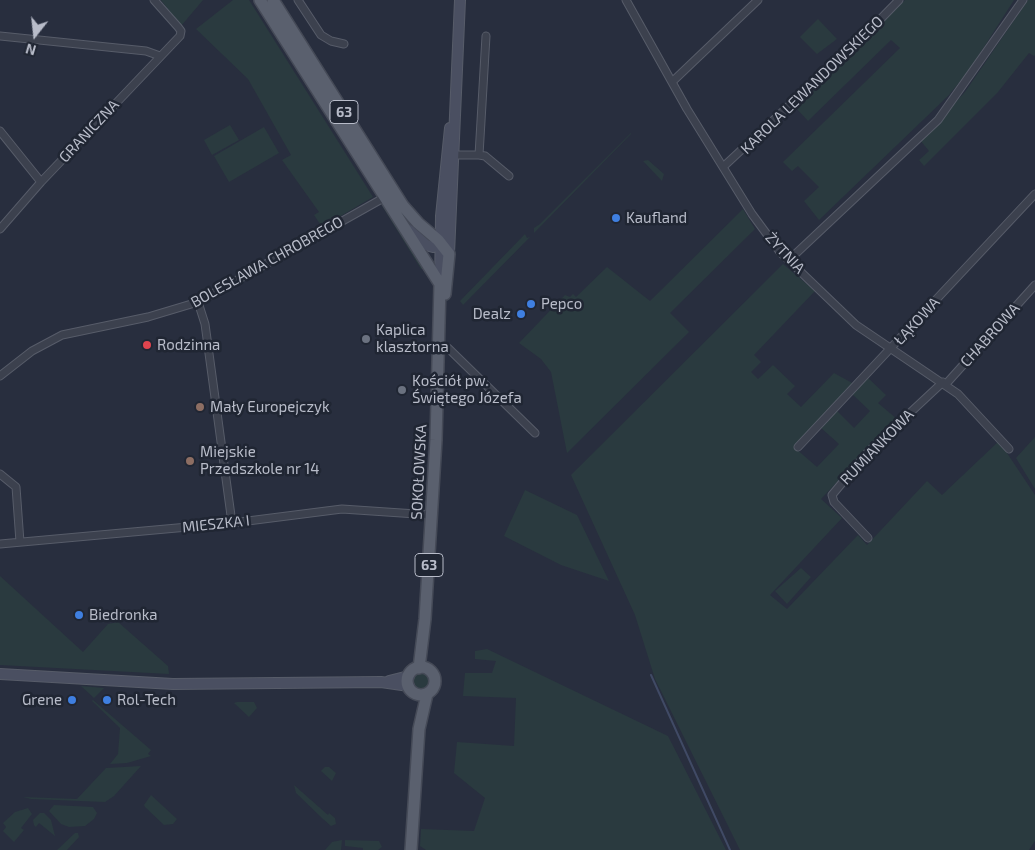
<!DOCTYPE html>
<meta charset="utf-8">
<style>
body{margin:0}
#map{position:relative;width:1035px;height:850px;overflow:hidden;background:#282e3e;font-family:"Exo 2",sans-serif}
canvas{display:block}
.north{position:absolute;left:10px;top:10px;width:50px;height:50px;-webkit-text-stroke:4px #202633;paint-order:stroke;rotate:196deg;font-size:14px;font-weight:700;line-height:20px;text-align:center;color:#b8bcc9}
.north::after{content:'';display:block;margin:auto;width:18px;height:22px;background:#b8bcc9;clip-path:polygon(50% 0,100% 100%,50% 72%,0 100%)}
</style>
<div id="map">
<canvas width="1035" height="850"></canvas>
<div class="north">N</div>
</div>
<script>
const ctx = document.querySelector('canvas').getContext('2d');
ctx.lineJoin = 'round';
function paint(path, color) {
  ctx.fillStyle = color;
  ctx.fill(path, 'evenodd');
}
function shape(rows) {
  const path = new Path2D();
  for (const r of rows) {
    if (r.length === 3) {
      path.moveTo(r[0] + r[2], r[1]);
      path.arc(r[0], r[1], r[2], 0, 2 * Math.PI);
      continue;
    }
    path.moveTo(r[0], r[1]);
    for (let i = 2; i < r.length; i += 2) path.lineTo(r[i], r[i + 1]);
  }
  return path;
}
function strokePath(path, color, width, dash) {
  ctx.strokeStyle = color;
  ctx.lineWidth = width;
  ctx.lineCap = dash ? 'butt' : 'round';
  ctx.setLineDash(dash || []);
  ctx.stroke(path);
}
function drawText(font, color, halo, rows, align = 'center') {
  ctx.font = font + ' "Exo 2",sans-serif';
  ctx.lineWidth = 5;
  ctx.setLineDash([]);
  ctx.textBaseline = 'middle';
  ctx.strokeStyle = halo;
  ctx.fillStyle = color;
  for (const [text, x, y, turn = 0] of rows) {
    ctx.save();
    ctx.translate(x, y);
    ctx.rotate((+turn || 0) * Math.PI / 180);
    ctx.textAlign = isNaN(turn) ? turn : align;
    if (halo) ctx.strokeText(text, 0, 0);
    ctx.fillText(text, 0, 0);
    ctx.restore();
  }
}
const green = shape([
 [161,0,203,0,181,26],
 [233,0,249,0,373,197,322,227,314,215,319,212,282,160,291,155,248,79,196,29],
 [905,0,1014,0,970,69,949,95,819,220,804,201,819,187,798,166,792,171,783,162,900,48,891,40,808,121,796,108],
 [1028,0,1035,0,1035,55,1034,56,1029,53,998,92,924,166,919,160,929,151,920,140,965,92],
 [818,19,837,39,817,54,800,37],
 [230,125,239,140,212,155,204,140],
 [264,127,279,153,229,182,214,156],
 [631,133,631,134,534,233,534,228,540,224],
 [648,160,664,174,662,181,643,161],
 [382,206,386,208,424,269,421,269],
 [743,209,755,229,670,313,689,332,567,453,551,372,541,359,519,343,565,295,570,297,573,294,576,297,607,267,650,301],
 [525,234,527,238,530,237,463,305,460,301],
 [783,264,815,291,754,355,761,362,751,372,758,379,773,365,795,386,787,394,801,407,834,373,854,384,795,448,817,467,839,444,820,427,836,410,854,428,870,411,852,394,867,377,886,395,878,403,897,419,821,499,842,518,770,595,787,609,858,535,867,545,927,481,942,495,999,441,1035,495,1035,841,1029,850,740,850,655,679,635,615,571,475],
 [1035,437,1035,489,1016,458],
 [525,490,577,515,609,581,561,565,504,536],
 [801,568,811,577,787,604,775,591],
 [0,576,83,652,108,624,118,622,168,666,169,674,0,665],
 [487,649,668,736,726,850,426,850,420,846,421,829,474,831,485,798,454,773,457,742,514,746,516,698,463,696,465,673,492,673,496,661,475,659,475,651],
 [421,682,9],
 [81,686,104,688,94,698],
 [93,700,151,750,148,754,151,756,127,763,110,764,118,754,120,728,92,701],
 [237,702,254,702,257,708,249,717,234,703],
 [141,766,114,796,105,802,31,799,23,797,77,799,106,768],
 [325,767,329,767,336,773,332,781,321,771],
 [294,785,328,815,329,813,335,818,336,824,331,826,323,819,296,793],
 [151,795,177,819,173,824,164,825,145,807,144,805],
 [54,805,93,807,97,813,94,819,85,826,69,827,61,824,49,811],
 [28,808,32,814,21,828,24,830,14,842,3,831,6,827,3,823,15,812],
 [40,813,44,813,51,820,55,836,39,823,36,827,34,825,33,820],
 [75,833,78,833,79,837,67,850,57,850],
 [342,840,341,850,325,850,332,842],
 [345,840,379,841,382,847,378,850,363,850,363,848,345,846]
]);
const stream = shape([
 [651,675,730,850]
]);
const street = shape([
 [298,0,321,35,331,41,344,44],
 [626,0,687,109,752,214,780,252,856,325,958,394,1009,449],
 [0,36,146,51,160,56],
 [672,82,758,0],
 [0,131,41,182],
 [455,155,479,155,486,36],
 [479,155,485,156,509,176],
 [723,167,864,36,899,0],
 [0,229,41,182,180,36,181,31,178,27,154,0],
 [789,260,938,120,1023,0],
 [198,302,205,324,232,523],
 [439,347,448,348,535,433],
 [0,376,32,351,62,335,148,317,198,302,387,196],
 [946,384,1035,285],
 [798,447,1035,194],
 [0,474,16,487,20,542],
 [868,538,834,502,832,495,868,452,943,382],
 [0,544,232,523,342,509,431,515]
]);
const secondary = shape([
 [409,230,426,245,433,247,447,242],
 [449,254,460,0],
 [440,284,441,216,450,128],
 [0,674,173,684,381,682,409,686],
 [389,681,409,676]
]);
const primary = shape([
 [260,0,440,284,436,440,425,619,419,668],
 [273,0,403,206,418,223,438,240,449,254,445,294],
 [421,681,14],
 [411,850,419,729,427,694]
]);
const markers = [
 [616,218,5,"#3f7fe0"],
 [531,304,5,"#3f7fe0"],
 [521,314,5,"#3f7fe0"],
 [366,339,5,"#6b7280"],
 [147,345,5,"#e0444e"],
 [402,390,5,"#6b7280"],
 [200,407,5,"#8d6e63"],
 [190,461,5,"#8d6e63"],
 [79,615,5,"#3f7fe0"],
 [72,700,5,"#3f7fe0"],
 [107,700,5,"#3f7fe0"]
];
const shields = [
 [344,112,28],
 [429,565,28]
];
const shieldNames = [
 ["63",344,112],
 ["63",429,565]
];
const streetNames = [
 ["KAROLA LEWANDOWSKIEGO",812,85,-44],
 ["GRANICZNA",89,131,-47],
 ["ŻYTNIA",785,253,47],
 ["BOLESŁAWA CHROBREGO",267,262,-29],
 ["ŁĄKOWA",917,321,-47],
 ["CHABROWA",990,335,-48],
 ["RUMIANKOWA",877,447,-46],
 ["SOKOŁOWSKA",419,472,-87],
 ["MIESZKA I",216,524,-6]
];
const poiNames = [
 ["Kaufland",626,218],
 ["Pepco",541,304],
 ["Dealz",511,314,"right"],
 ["Kaplica",376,330],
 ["klasztorna",376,347],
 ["Rodzinna",157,345],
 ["Kościół pw.",412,381],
 ["Świętego Józefa",412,398],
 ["Mały Europejczyk",210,407],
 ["Miejskie",200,452],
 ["Przedszkole nr 14",200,469],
 ["Biedronka",89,615],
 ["Grene",62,700,"right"],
 ["Rol-Tech",117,700]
];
paint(green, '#2a3a3f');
strokePath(stream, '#404a65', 2);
strokePath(street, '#575c69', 9);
strokePath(secondary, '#575c69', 12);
strokePath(primary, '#454a57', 14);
strokePath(street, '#3c414e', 7);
strokePath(secondary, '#4a4f61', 10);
strokePath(primary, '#5a606e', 11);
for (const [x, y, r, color] of markers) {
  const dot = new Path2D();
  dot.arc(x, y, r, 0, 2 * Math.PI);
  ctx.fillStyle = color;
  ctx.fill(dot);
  strokePath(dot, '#202633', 2);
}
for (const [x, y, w] of shields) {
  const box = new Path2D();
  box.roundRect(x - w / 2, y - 11.5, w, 23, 4);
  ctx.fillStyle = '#202633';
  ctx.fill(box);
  strokePath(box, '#b8bcc9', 1);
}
drawText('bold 14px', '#b8bcc9', null, shieldNames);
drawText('15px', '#b8bcc9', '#202633', streetNames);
drawText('15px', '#b8bcc9', '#202633', poiNames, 'left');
</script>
